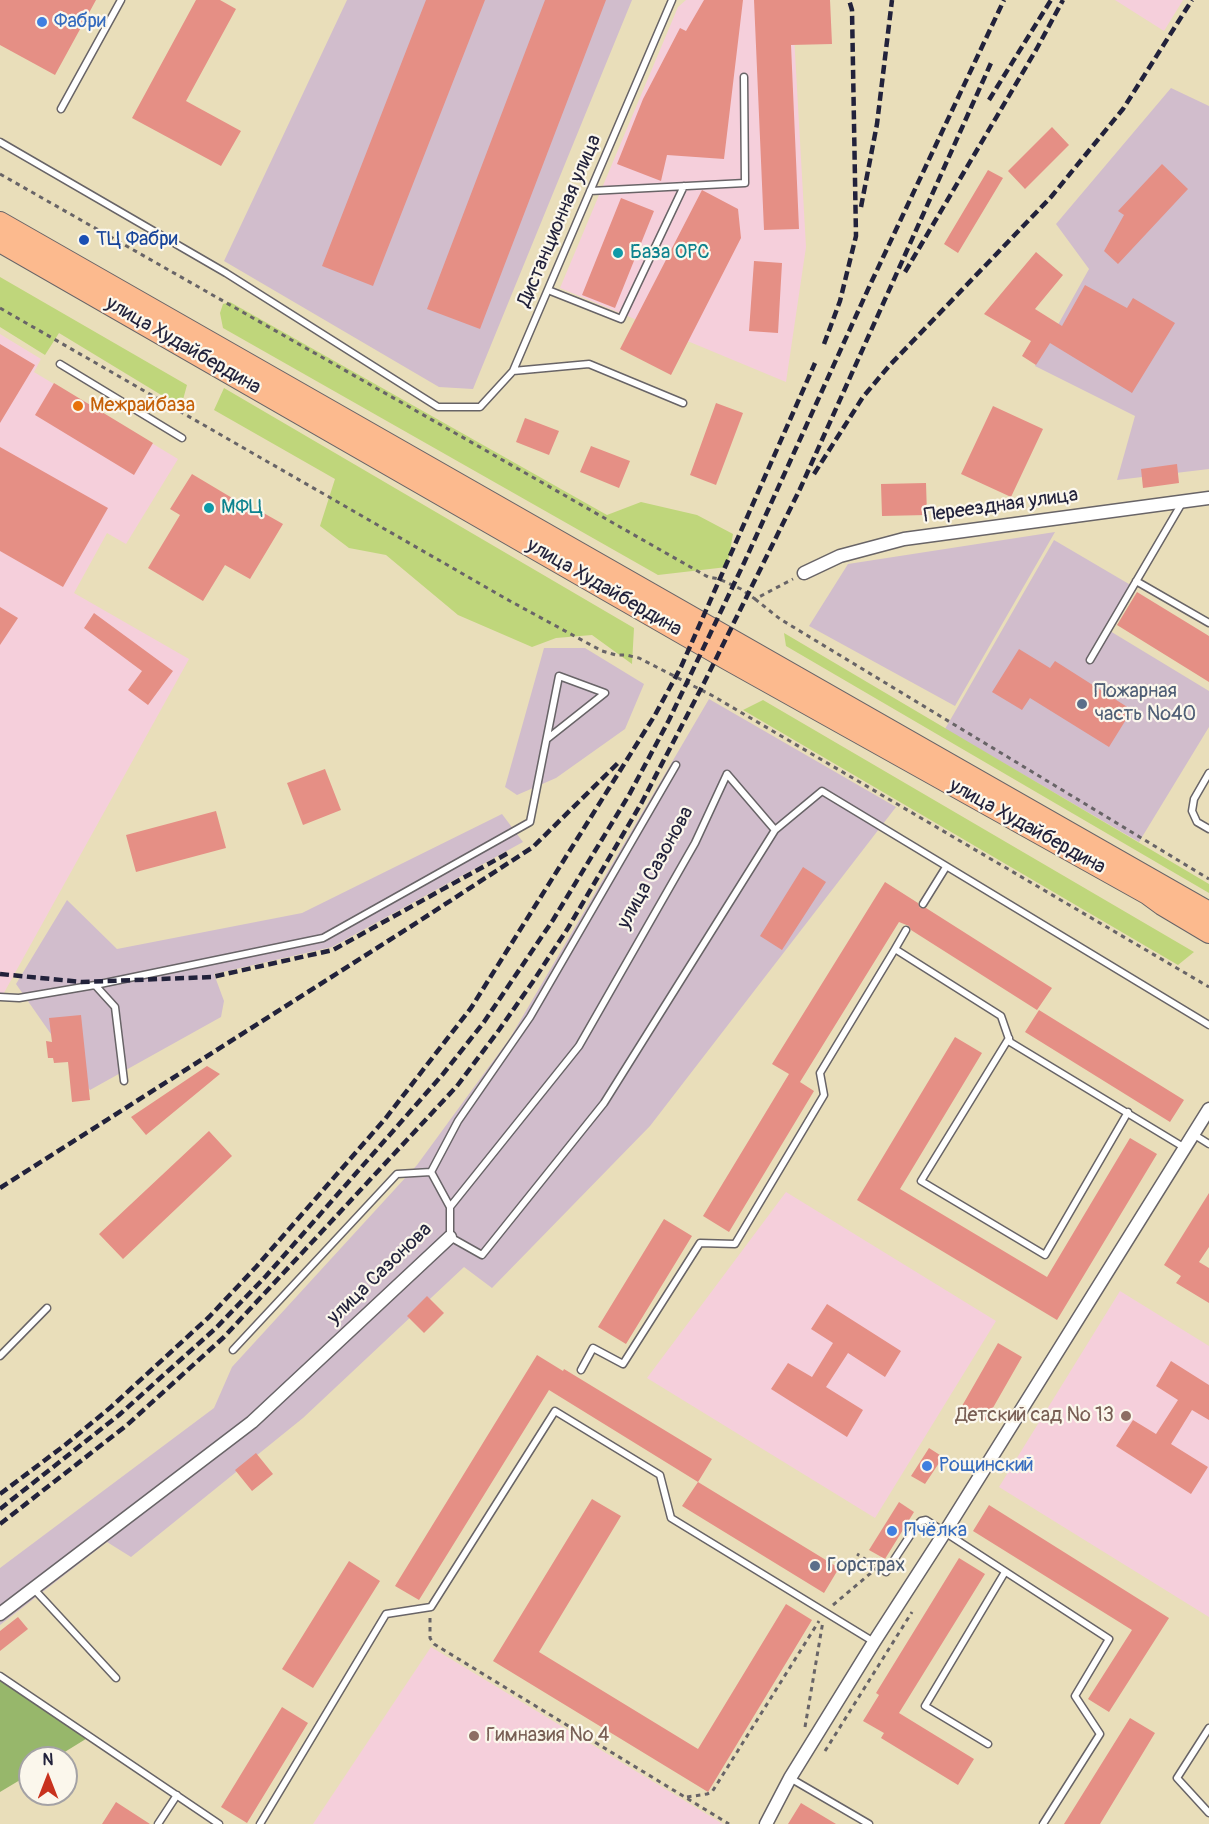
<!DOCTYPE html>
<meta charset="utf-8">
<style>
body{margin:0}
#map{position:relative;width:1209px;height:1824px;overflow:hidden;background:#e9deba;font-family:Pangolin,sans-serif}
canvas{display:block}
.north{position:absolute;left:18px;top:1746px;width:60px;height:60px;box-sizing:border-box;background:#fbf7ec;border:2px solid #a4a2a5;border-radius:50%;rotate:0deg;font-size:16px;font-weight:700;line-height:24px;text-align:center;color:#22223b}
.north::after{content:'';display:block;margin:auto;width:21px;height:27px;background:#c8321e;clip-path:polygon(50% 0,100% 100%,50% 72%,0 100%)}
</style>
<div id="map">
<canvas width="1209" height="1824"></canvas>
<div class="north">N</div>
</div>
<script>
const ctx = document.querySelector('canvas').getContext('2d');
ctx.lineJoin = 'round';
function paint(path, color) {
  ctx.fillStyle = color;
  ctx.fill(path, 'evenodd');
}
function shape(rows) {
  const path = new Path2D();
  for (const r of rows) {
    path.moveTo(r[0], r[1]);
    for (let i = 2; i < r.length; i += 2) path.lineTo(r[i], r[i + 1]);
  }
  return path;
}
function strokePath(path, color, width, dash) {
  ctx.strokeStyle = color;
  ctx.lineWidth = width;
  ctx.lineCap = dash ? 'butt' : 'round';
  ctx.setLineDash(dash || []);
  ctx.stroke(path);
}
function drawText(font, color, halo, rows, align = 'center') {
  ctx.font = font + ' Pangolin,sans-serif';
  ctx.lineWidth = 4.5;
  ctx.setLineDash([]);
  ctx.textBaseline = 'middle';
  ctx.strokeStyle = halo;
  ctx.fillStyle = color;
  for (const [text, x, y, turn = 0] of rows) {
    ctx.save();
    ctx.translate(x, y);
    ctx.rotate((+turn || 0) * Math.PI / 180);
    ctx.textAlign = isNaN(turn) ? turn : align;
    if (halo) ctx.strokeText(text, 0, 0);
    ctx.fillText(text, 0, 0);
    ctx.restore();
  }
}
const built = shape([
 [686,0,792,0,806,247,786,382,560,288,678,7],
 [1115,0,1183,0,1164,31],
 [0,334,41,359,34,372,178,459,126,544,107,533,74,593,189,659,0,1000],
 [786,1192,996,1321,875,1518,647,1378],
 [1120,1291,1209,1346,1209,1617,999,1487],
 [431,1647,723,1824,313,1824]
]);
const industrial = shape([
 [347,0,632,0,473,389,439,387,224,261],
 [1171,88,1209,106,1209,469,1117,480,1135,416,1035,366,1089,269,1056,224],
 [1055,532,955,706,809,626,848,564],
 [1054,540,1134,587,1110,631,1209,691,1209,727,1139,842,945,729],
 [544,648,585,648,644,684,625,729,556,778,517,795,505,787],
 [709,699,896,807,650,1126,492,1288,464,1267,303,1418,131,1557,107,1542,0,1625,0,1568,214,1408,232,1367,417,1165,510,1038],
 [502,814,523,842,332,947,214,974,224,1001,221,1017,90,1090,16,984,67,900,117,949,302,913]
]);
const green = shape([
 [0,277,187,385,181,407,59,333,45,355,0,327],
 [230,302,607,515,641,502,697,515,733,534,727,567,658,575,223,328,220,313,223,304],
 [224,388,634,628,632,664,592,635,556,638,532,647,458,615,386,555,349,548,320,526,335,479,214,410],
 [784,633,1209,884,1209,893,786,646],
 [763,700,1194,952,1178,965,743,710]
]);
const forest = shape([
 [0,1676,89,1737,55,1758,30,1758,30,1774,0,1792]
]);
const building = shape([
 [0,0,96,0,55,75,0,45],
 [196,0,220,0,236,9,186,101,241,131,221,166,132,118],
 [426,0,485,0,373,286,322,266],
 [545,0,606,0,480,329,427,309],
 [704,0,743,0,724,159,667,155,661,181,617,164,643,99,654,78,680,28,686,31],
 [754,0,830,0,832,44,791,45,799,229,764,230],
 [1052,127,1069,145,1025,189,1008,171],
 [1162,164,1188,189,1118,264,1104,251,1124,215,1118,211],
 [988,170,1003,178,958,253,944,244],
 [702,190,738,209,741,238,671,375,620,349],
 [621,198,654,211,615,308,582,295],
 [1036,252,1063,275,1035,309,1062,326,1085,285,1127,308,1133,298,1175,323,1132,393,1050,343,1036,365,1022,356,1031,341,984,314],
 [754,261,782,263,778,333,749,331],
 [0,344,35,365,0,423],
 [54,383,153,443,134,475,35,415],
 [716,403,743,413,716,485,690,475],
 [993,406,1043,429,1011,497,961,474],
 [525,418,559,431,549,455,516,442],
 [591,446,630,461,619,488,580,472],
 [0,447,108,508,63,587,0,551],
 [1177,464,1179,483,1143,488,1141,469],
 [192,474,259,514,260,511,283,524,250,579,225,565,203,601,148,568,180,515,170,509],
 [926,483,927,515,882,516,881,484],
 [1137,592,1209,636,1209,682,1117,625],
 [0,607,18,618,0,645],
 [94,613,173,671,148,705,128,690,142,671,84,628],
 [1019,649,1050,668,1055,661,1132,710,1109,747,1030,698,1022,710,992,692],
 [325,769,341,810,303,825,287,783],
 [216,811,226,848,136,872,126,835],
 [803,867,826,882,782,950,760,936],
 [885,882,918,903,920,908,926,908,1052,988,1037,1010,911,930,909,926,899,922,800,1082,814,1091,729,1232,703,1216,789,1074,772,1064],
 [1039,1010,1184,1100,1170,1122,1025,1032],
 [81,1015,90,1100,72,1102,68,1062,54,1063,53,1058,48,1058,46,1041,52,1042,49,1018],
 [955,1037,982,1053,900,1189,1047,1277,1130,1138,1157,1154,1057,1320,857,1200],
 [207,1066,220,1074,146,1135,131,1117],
 [209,1131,232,1156,123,1259,99,1234],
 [1209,1193,1209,1247,1199,1262,1209,1268,1209,1303,1176,1283,1181,1276,1164,1265],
 [664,1219,692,1236,626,1344,598,1327],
 [427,1296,444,1313,424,1333,407,1316],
 [827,1304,901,1351,885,1377,848,1353,826,1387,863,1410,847,1437,771,1389,788,1363,812,1377,833,1343,811,1329],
 [998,1343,1022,1357,986,1420,962,1406],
 [537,1355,563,1371,564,1369,712,1459,698,1482,549,1390,419,1600,395,1586],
 [1171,1361,1209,1385,1209,1420,1192,1410,1171,1444,1208,1467,1191,1494,1116,1446,1133,1420,1156,1434,1178,1400,1156,1386],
 [929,1448,943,1457,925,1484,911,1476],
 [256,1453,273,1474,252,1491,235,1470],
 [698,1482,839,1568,824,1593,682,1506],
 [592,1499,621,1516,539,1652,698,1749,786,1604,812,1620,708,1792,493,1661],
 [899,1502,914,1512,885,1559,869,1550],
 [989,1505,1169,1618,1109,1712,1088,1699,1132,1630,973,1531],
 [959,1558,985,1574,899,1713,974,1759,958,1785,881,1738,884,1733,863,1721,879,1695,876,1693],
 [349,1561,380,1581,313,1688,282,1669],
 [18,1617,28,1629,0,1651,0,1631],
 [282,1707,308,1723,247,1823,221,1807],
 [1130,1718,1155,1733,1100,1824,1064,1824],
 [116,1802,150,1824,102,1824],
 [801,1803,836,1824,788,1824]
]);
const path = shape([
 [0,174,708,577,719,579,741,589,755,599,793,579],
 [0,308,510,601,602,651,616,655,626,655,639,658,713,696,1209,987],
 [755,599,780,619,1209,879],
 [833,1605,878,1567,857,1554],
 [430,1618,430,1638,434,1644,729,1824],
 [805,1727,823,1621],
 [825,1751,912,1612],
 [687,1797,707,1794,712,1792,819,1621]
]);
const service = shape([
 [61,109,121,0],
 [0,142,226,273,438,407,480,407,513,371,672,0],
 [590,191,745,183,744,77],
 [548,290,621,319,684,186],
 [60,364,182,438],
 [513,371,589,364,683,403],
 [1136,581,1209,623],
 [1090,660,1182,503],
 [1209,773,1194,799,1192,811,1197,822,1209,829],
 [727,774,775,830,604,1103,482,1255,450,1237,450,1207,579,1046,695,843,727,774],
 [775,830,822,791,1209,1025],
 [923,904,946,867],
 [906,930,895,949,1001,1016,1010,1042,1185,1148],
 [95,985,115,1007,124,1081],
 [0,997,19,998,95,985,323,938,530,822,559,676,605,693,547,739],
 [1009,1038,921,1181,1045,1255,1128,1112],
 [1193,1134,1209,1144],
 [450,1207,431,1172,458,1121,530,1017,676,765],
 [233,1350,397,1174,431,1172],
 [0,1356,47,1308],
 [581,1370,593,1348,623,1364,700,1243,735,1244,824,1095,820,1073,895,949],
 [886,1572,917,1525,921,1521,926,1520,1109,1639,1075,1696,1100,1734,1043,1824],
 [33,1588,116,1678],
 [0,1676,219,1824],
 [1209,1728,1177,1778,1209,1813],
 [988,1744,925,1706,1005,1572],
 [790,1778,869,1824],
 [158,1824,177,1795],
 [260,1824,386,1614,431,1607,555,1411,660,1475,671,1518,874,1642]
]);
const minor = shape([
 [804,573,840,556,904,539,1209,498],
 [0,1614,252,1422,450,1237],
 [766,1824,790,1778,874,1642,945,1532,1209,1109]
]);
const primary = shape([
 [0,222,1209,912],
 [0,242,728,660,1147,894,1162,905,1209,933]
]);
const rail = shape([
 [989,100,1051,0],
 [861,207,877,124,892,0],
 [905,272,1036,50,1063,0],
 [824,344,840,301,856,236,852,10,849,0],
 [814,474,863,397,889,366,1051,197,1123,109,1192,0],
 [0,974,82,982,212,977,333,950,510,852],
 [0,1188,410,927,533,847,620,761],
 [0,1494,65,1445,111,1407,209,1317,256,1267,385,1119,471,1008,655,715,681,667,815,363],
 [0,1509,119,1415,216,1328,266,1276,443,1074,484,1022,553,920,629,795,669,720,744,563,870,285,1004,0],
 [0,1524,127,1425,224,1337,457,1086,499,1030,532,983,568,928,642,802,704,683,800,489,991,63]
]);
const markers = [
 [42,22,6,"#3f7fe0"],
 [84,240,6,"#1a4fb4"],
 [618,253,6,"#0f9aa8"],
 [78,406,6,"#e8710a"],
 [209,508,6,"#0f9aa8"],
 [1082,704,6,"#5c6f8a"],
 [1126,1416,6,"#8d6e63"],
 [927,1466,6,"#3f7fe0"],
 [892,1531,6,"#3f7fe0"],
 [815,1566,6,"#5c6f8a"],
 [474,1736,6,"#8d6e63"]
];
const shopNames = [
 ["Фабри",54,22],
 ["Рощинский",939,1466],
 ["Пчёлка",904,1531]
];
const streetNames = [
 ["Дистанционная улица",560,221,-67],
 ["улица Худайбердина",183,346,30],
 ["Переездная улица",1001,506,-8],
 ["улица Худайбердина",604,588,30],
 ["улица Худайбердина",1027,827,29],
 ["улица Сазонова",656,868,-61],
 ["улица Сазонова",380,1274,-44]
];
const transitNames = [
 ["ТЦ Фабри",96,240]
];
const cultureNames = [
 ["База ОРС",630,253],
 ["МФЦ",221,508]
];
const foodNames = [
 ["Межрайбаза",90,406]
];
const serviceNames = [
 ["Пожарная",1094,692],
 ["часть №40",1094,715],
 ["Горстрах",827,1566]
];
const educationNames = [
 ["Детский сад № 13",1114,1416],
 ["Гимназия № 4",486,1736,"left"]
];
paint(built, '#f5cfdb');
paint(industrial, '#d1bdcc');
paint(green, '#bfd67b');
paint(forest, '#97b76b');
paint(building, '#e58f85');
strokePath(service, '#686467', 9);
strokePath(minor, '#686467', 15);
strokePath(primary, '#686467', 22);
strokePath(path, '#686467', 3, [4.5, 4.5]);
strokePath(service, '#fff', 6);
strokePath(minor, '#fff', 12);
strokePath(primary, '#fcba8e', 20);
strokePath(rail, '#22223b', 4.5, [9, 4.5]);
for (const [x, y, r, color] of markers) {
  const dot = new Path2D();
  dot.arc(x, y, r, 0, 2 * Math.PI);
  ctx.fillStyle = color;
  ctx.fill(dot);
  strokePath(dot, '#fbf7ec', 2);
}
drawText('20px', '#366cbe', '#fbf7ec', shopNames, 'left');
drawText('20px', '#22223b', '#fbf7ec', streetNames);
drawText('20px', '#164399', '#fbf7ec', transitNames, 'left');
drawText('20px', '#0d838f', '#fbf7ec', cultureNames, 'left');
drawText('20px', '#c56008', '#fbf7ec', foodNames, 'left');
drawText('20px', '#4e5e75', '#fbf7ec', serviceNames, 'left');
drawText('20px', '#785e54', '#fbf7ec', educationNames, 'right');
</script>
